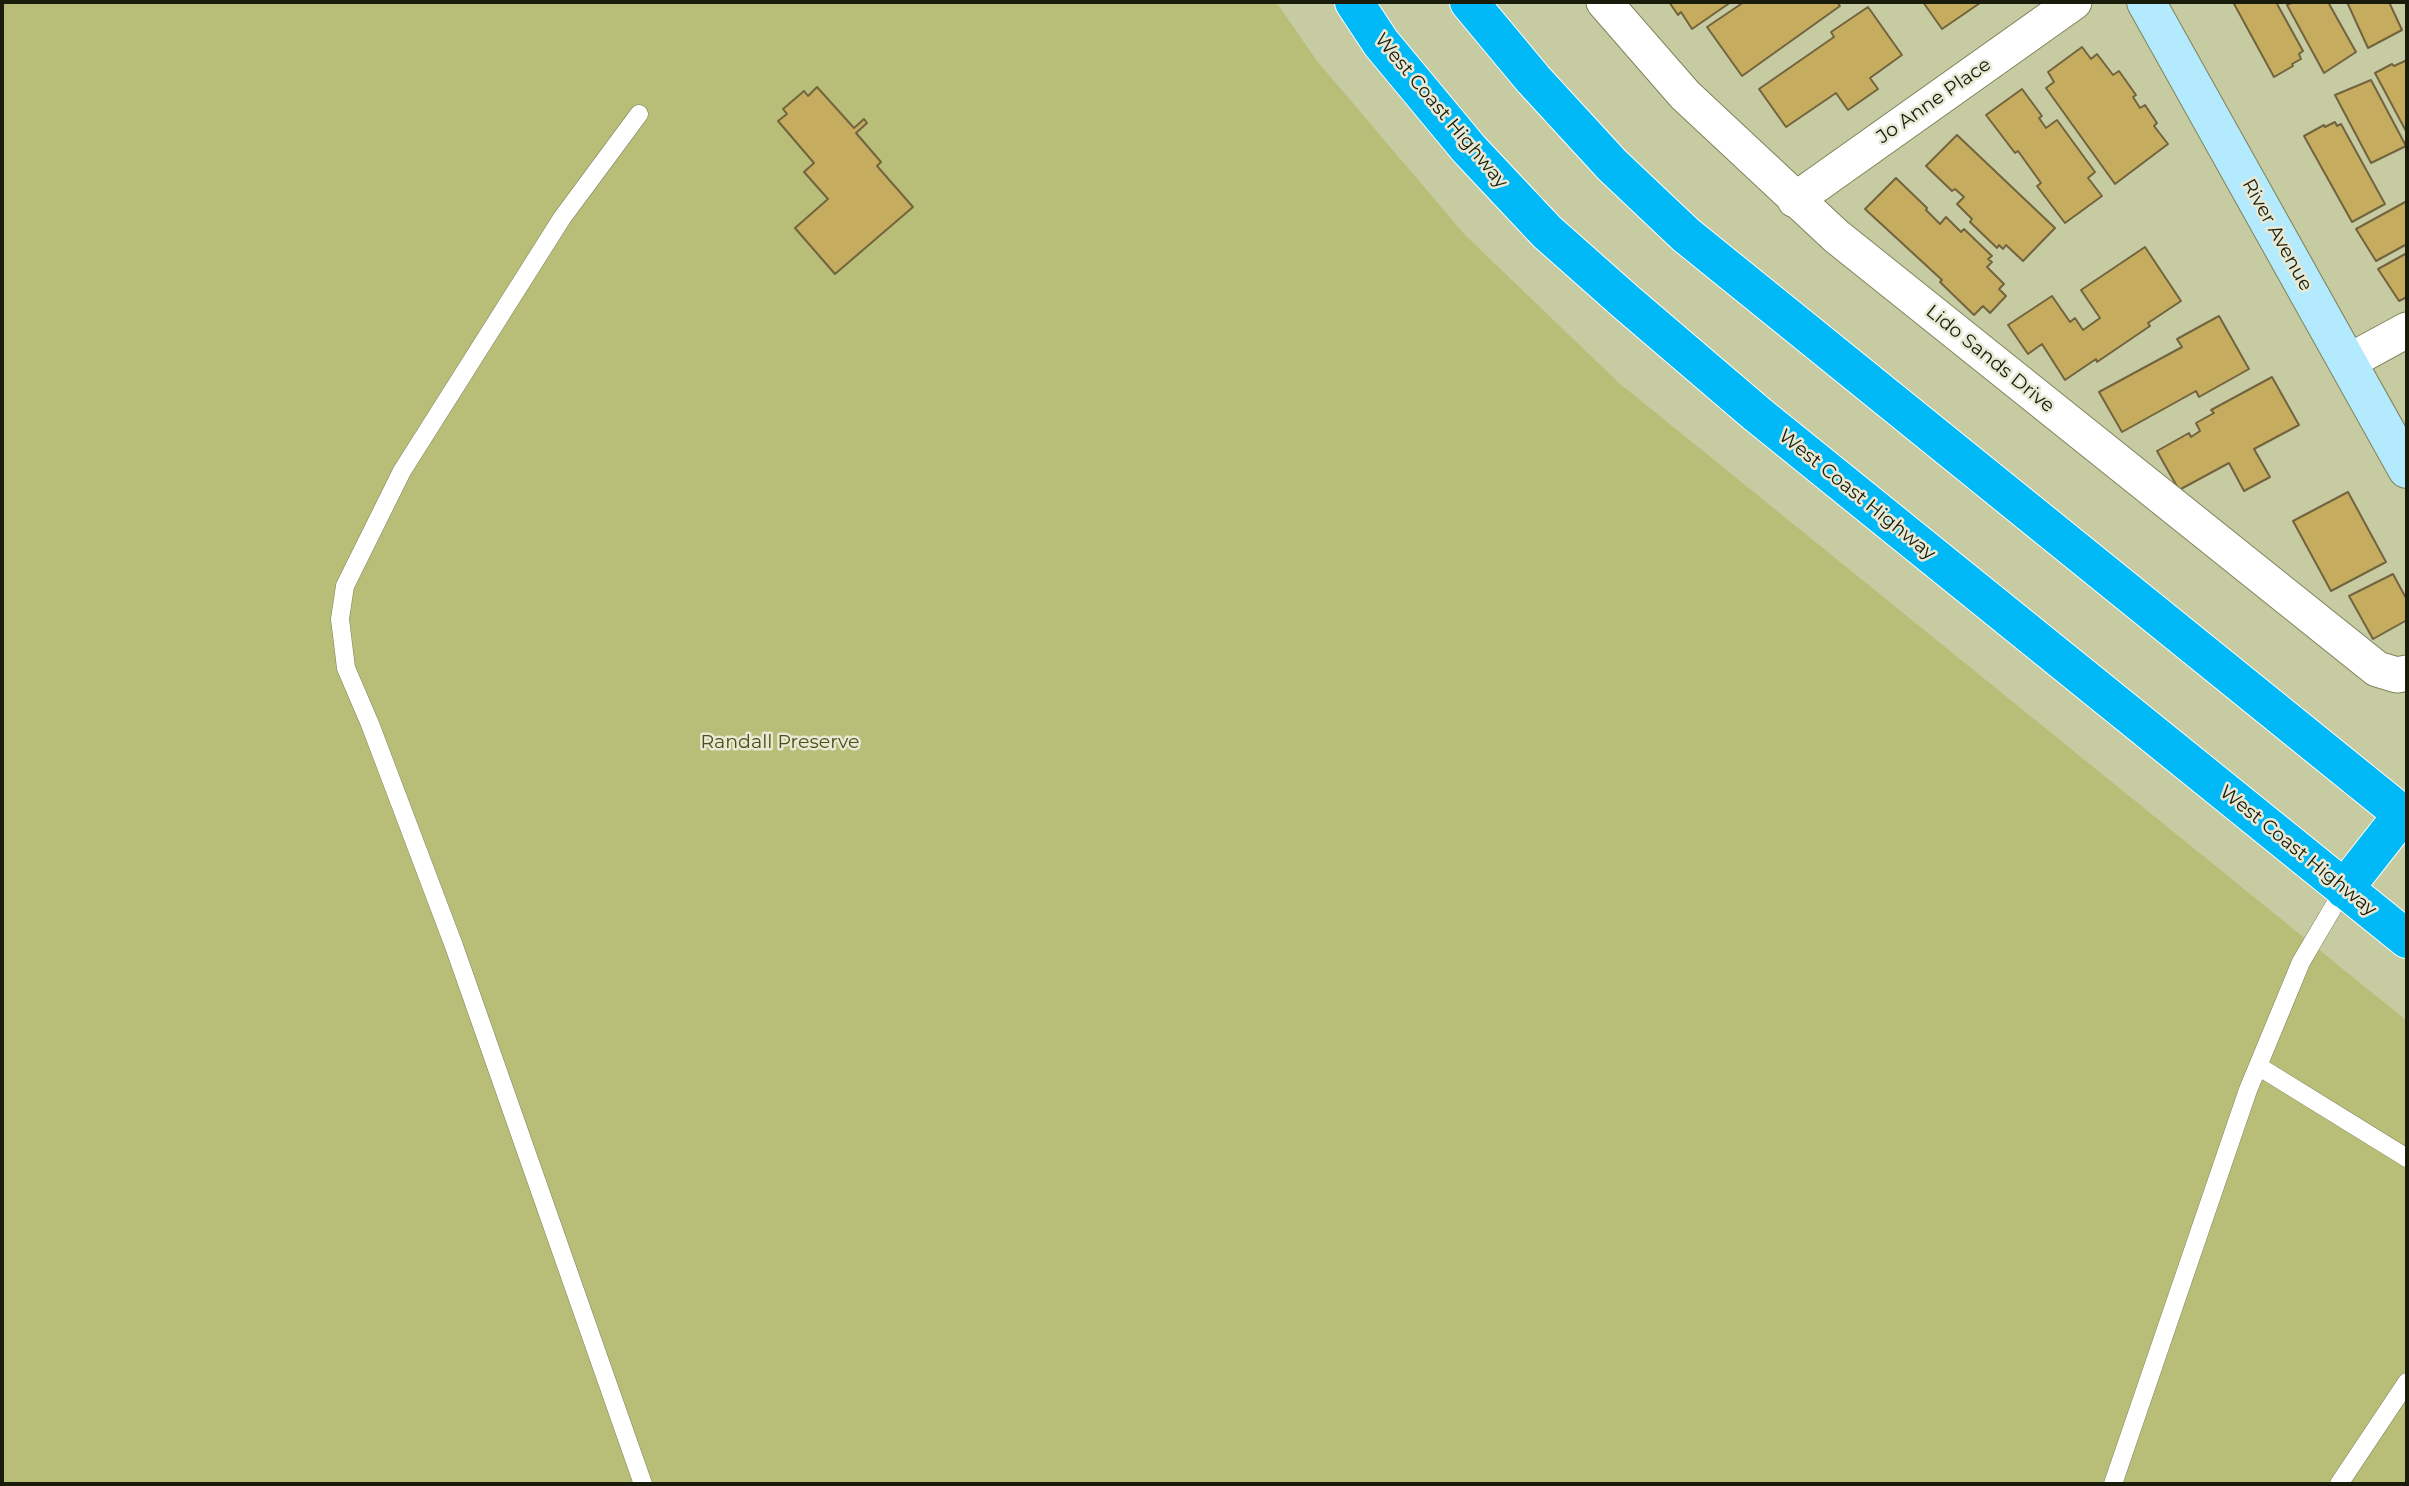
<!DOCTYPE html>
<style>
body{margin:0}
#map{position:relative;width:2409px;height:1486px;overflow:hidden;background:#c7cba1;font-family:Montserrat,sans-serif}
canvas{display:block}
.frame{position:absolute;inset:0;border:4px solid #191b0b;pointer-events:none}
</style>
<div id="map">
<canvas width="2409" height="1486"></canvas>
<div class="frame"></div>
</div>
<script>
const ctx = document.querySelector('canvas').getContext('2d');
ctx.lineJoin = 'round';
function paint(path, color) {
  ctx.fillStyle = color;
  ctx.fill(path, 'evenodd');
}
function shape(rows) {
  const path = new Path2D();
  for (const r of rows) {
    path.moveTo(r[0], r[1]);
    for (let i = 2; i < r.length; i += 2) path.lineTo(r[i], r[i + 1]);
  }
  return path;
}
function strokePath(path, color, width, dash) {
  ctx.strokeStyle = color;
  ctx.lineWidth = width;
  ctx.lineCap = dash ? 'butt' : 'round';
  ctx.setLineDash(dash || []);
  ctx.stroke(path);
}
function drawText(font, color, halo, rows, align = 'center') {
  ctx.font = font + ' Montserrat,sans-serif';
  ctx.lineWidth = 5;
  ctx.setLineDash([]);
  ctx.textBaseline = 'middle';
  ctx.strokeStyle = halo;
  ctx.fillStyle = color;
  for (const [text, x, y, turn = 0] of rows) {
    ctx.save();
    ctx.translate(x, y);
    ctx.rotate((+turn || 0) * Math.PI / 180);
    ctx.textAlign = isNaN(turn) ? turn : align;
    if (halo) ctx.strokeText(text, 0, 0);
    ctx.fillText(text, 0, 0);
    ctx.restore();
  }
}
const green = shape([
 [2,2,1276,2,1317,61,1465,235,1619,383,2407,1021,2407,1484,2,1484]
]);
const building = shape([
 [1669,2,1731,2,1692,29,1681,12,1678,15,1669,2],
 [1744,2,1837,2,1840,6,1742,76,1707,27,1744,2],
 [1923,2,1979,2,1980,3,1942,29,1923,2],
 [2233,2,2276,2,2303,51,2299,54,2301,59,2292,64,2293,66,2274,77,2233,2],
 [2293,2,2328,2,2356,52,2324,73,2287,5,2293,2],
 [2347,2,2389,2,2402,30,2368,48,2347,2],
 [1868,7,1902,55,1870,78,1878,89,1848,110,1836,93,1786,127,1759,89,1834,37,1831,32,1868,7],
 [2082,47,2091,59,2097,54,2113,75,2119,71,2136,95,2133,97,2140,108,2145,105,2157,123,2154,126,2168,144,2115,184,2046,88,2054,82,2048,72,2082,47],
 [2407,60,2407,133,2375,73,2392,64,2394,66,2407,60],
 [2371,80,2406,146,2371,163,2335,95,2371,80],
 [817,87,854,128,864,119,867,123,856,133,881,162,877,166,913,207,835,274,795,228,828,199,804,172,814,163,778,121,787,114,783,109,804,91,808,96,817,87],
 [2022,89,2042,116,2039,118,2046,128,2057,120,2095,172,2088,178,2102,196,2065,223,2037,186,2041,183,2018,151,2015,153,1986,115,2022,89],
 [2335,122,2337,126,2341,124,2385,204,2352,222,2304,136,2324,125,2325,127,2335,122],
 [1957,135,2055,228,2023,261,2006,245,2003,249,1999,245,1997,248,1970,222,1972,219,1957,204,1964,197,1955,189,1952,191,1926,166,1957,135],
 [1896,178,1927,208,1926,210,1940,224,1946,217,1961,232,1964,229,1992,256,1988,259,1992,262,1987,267,2004,284,1999,289,2006,296,1990,313,1983,306,1974,315,1940,282,1942,280,1865,209,1896,178],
 [2407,201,2407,244,2376,261,2356,229,2407,201],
 [2145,247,2181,301,2148,323,2150,326,2097,362,2096,359,2065,380,2042,344,2028,354,2008,325,2052,296,2070,322,2075,318,2083,330,2100,318,2081,290,2145,247],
 [2407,253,2407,297,2399,301,2378,269,2407,253],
 [2219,316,2249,369,2199,397,2196,391,2122,432,2099,392,2182,347,2177,339,2219,316],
 [2272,377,2299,425,2254,449,2270,477,2244,491,2229,463,2179,490,2157,451,2189,433,2191,437,2200,431,2196,423,2214,413,2211,410,2272,377],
 [2348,492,2386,562,2331,591,2293,521,2348,492],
 [2393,574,2407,600,2407,620,2373,639,2349,596,2393,574]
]);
const lane = shape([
 [639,114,562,218,402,471,345,586,340,619,346,668,370,724,454,946,643,1484],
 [2258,1066,2407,1158],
 [2113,1484,2248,1090,2301,962,2344,889],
 [2339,1484,2407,1382]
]);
const street = shape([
 [1604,2,1685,95,1836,236,2377,669,2397,675,2407,673],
 [1795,200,2074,2],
 [2348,362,2407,330]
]);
const secondary = shape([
 [2146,2,2407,469]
]);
const highway = shape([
 [1354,2,1381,43,1469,149,1547,232,1626,302,1757,414,2407,939],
 [1469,2,1533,79,1612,165,1686,235,2407,818],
 [2344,889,2403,814]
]);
const streetNames = [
 ["Jo Anne Place",1934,101,-35],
 ["West Coast Highway",1441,111,50],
 ["River Avenue",2277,235,61],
 ["Lido Sands Drive",1990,359,39],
 ["West Coast Highway",1857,495,39],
 ["West Coast Highway",2298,851,39]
];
const parkNames = [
 ["Randall Preserve",780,742]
];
paint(green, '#b8bd77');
paint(building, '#c6ac5e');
strokePath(building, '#71643f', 2);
strokePath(lane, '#7f835b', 19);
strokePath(street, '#7f835b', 37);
strokePath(secondary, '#7f835b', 40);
strokePath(highway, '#fff', 40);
strokePath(lane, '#fff', 18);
strokePath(street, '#fff', 35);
strokePath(secondary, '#b3eafd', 38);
strokePath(highway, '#02b9f8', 38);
drawText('19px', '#191b0b', '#e7e9d4', streetNames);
drawText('19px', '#4c4f13', '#e7e9d4', parkNames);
</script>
